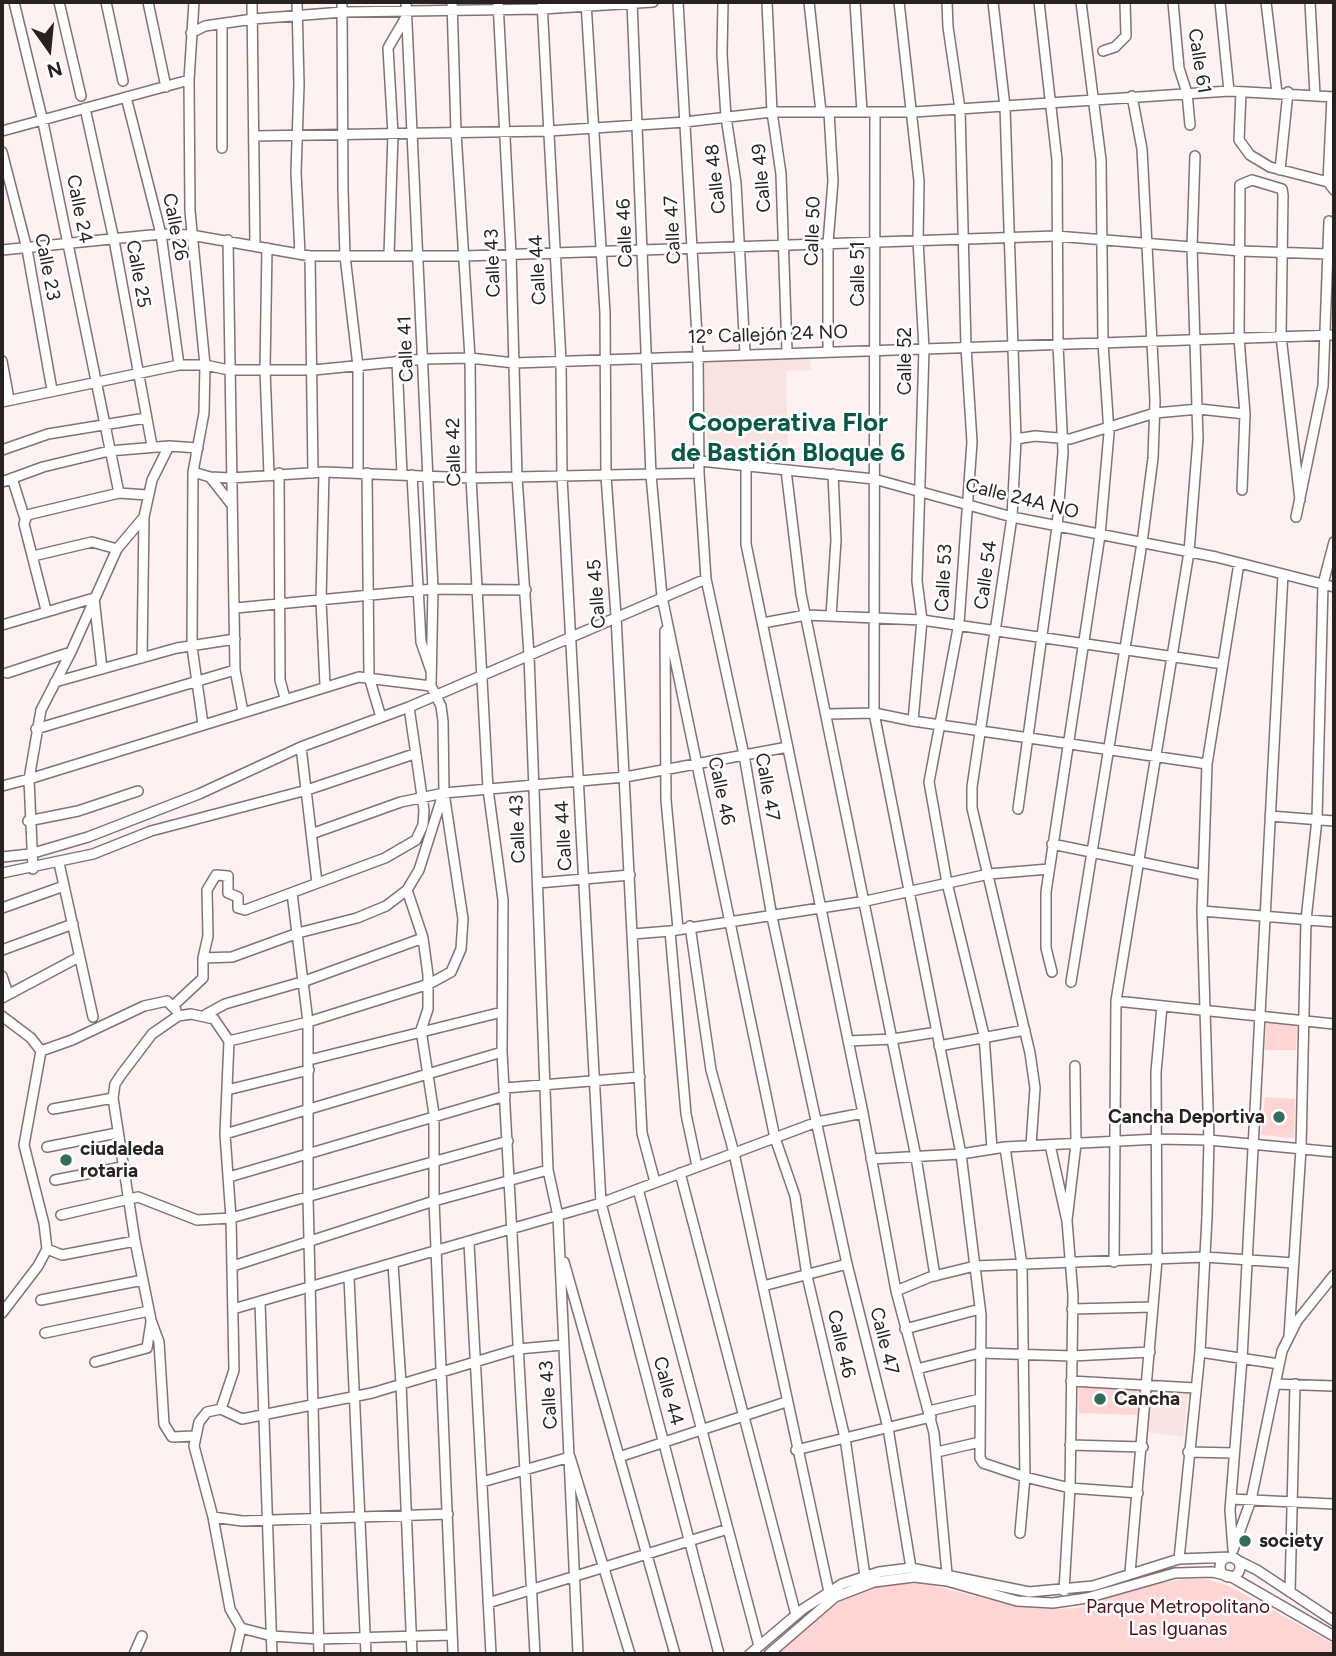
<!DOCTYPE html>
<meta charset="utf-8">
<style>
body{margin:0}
#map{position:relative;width:1336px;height:1656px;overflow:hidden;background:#fdf1f1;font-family:Figtree,sans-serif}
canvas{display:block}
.frame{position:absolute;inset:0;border:4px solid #282121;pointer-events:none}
.north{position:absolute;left:14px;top:14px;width:70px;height:70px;-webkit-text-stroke:5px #fff;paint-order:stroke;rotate:165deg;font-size:19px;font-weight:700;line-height:28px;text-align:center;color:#282121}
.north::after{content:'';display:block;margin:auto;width:24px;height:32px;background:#282121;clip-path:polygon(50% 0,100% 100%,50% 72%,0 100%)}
</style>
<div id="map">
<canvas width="1336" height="1656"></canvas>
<div class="frame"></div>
<div class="north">N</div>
</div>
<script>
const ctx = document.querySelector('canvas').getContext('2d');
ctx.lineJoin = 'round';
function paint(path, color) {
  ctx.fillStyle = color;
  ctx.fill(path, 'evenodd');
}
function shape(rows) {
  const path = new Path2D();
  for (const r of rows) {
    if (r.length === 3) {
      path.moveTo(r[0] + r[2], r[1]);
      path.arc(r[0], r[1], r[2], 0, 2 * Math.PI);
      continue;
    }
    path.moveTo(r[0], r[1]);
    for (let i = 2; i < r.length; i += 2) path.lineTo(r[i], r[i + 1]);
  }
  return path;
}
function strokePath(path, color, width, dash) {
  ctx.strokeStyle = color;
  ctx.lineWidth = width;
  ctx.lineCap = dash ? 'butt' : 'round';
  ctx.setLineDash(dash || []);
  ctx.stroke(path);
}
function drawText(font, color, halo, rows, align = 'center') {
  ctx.font = font + ' Figtree,sans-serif';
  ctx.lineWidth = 5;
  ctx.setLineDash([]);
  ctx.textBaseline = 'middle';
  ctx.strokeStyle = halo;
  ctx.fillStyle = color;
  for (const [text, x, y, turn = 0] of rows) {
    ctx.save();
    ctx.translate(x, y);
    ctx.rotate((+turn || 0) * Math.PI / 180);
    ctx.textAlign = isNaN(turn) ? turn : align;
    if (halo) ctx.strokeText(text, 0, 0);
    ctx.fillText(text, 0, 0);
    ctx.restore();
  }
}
const built = shape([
 [810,357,811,370,786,371,788,461,708,453,702,358],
 [1149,1389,1188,1392,1183,1437,1147,1432]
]);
const green = shape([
 [1266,1022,1297,1025,1296,1050,1265,1050],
 [1265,1097,1295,1099,1294,1138,1261,1135],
 [1079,1385,1141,1388,1139,1415,1079,1413],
 [1184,1579,1205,1579,1227,1585,1334,1644,1334,1654,775,1654,808,1624,846,1597,892,1582,930,1585,1014,1606,1045,1609,1078,1608,1138,1587]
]);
const minor = shape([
 [14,2,43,122,119,493],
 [59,2,81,96],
 [106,2,123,81],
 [148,2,166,87],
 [194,2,189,80,190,211,205,365,204,413,193,472,210,477,231,478,324,472,471,478,699,473],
 [252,2,255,244],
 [297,2,299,85,296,172,300,254],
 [342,2,343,190,345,256,358,366,358,473],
 [452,2,456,132,470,358,471,478,488,789,503,900,502,1052,535,1654],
 [498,2,511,254,517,477,529,655,548,1170,558,1216,578,1654],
 [542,2,561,361,562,477,601,1203,719,1654],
 [586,2,605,313,606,476,616,616,642,1133,655,1182],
 [632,2,651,475,662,597,775,1138,795,1196,807,1276,845,1438,865,1576],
 [678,2,698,354,699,473,706,579,744,755,772,917,847,1264,888,1428,911,1568],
 [723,2,722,55,726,117,736,183,745,353],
 [767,2,772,112,781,174,787,352],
 [809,2,821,112],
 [855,2,862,112],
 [899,2,919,181,918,240,924,349,917,581,922,620,913,721],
 [947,2,948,27,960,109,966,347,972,442,959,623,929,782,947,883,984,1035,992,1149],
 [993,2,1005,107,1016,439,1012,517,972,787,972,808,1030,1053,1035,1088,1031,1145],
 [1173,2,1179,68,1187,93,1190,125],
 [1220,2,1229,91],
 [1266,2,1277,93],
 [1310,2,1315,95],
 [191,33,205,26,253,19,343,12,542,9,653,2],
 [1103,51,1115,47,1126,36,1125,2],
 [1241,92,1239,140,1250,155,1270,167,1328,182,1334,190],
 [126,97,161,234,179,365],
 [85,108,114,240,152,446],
 [875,112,874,713,961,1154,981,1315,980,1458,983,1463,1025,1477,1070,1488,1138,1493],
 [2,131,189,80],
 [254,136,549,131,685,122,772,112,914,112,1229,91,1334,97],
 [222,148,222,24],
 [2,152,27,249,52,390],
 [1280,170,1288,92],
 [1328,182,1332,97],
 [228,240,235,670,243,712],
 [267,248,265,370,269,474],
 [2,250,161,234,191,235,310,256,465,256,1056,236,1241,251,1328,254],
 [389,255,393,134,388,48,406,17],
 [310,256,313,473],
 [828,351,828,243,833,181,829,112],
 [2,361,9,399],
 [397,361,402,474],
 [2,402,179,365,205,365,229,370,314,370,424,359,470,358,514,363,1334,335],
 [1016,439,1035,436,1070,439,1155,413,1199,409,1245,414],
 [2,450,48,434,146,418],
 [700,461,874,479,1012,517,1216,557,1334,587],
 [746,465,746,544,863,1113,896,1291,934,1433,947,1574],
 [786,470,801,594,916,1157,935,1276],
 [193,472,192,647,203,724],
 [324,472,321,601,325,685],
 [279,473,280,680,285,698],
 [367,473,369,677,381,717],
 [412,475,421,642,431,671],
 [210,477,232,505],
 [12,478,25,519],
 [2,482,43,467,109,451,169,446,198,448],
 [1242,490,1245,414,1239,338,1240,185,1252,180,1282,189,1283,195,1281,336,1300,500],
 [1296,517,1323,386,1329,221],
 [33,556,92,542,117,549],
 [236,608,433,589,526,590],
 [46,610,24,524,27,515,119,493,147,495],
 [831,616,836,540,833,474],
 [763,623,806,615,922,620,1223,664],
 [2,625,94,598,102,669],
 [665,631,666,800,678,929],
 [142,658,144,517,152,480,169,446],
 [7,673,71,652],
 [55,682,177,648,235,639],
 [828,714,874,713,913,721,1207,764],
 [36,729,235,670],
 [301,747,317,883],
 [2,786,29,779,41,710,71,652,117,549,144,517],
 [1018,809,1057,527,1063,452,1058,344,1057,160,1039,2],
 [1270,816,1334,821],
 [28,821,78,811,138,791],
 [314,833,401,802,444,793,625,777,788,747],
 [1052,844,1203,875],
 [2,857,30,854,88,837,199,794,301,747,409,707,706,579],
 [59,863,93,1017],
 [33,869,29,779,359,677,431,686],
 [2,873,93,854,151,831,307,790,414,754],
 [538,883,630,875],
 [407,890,423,938,428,975,428,1009,421,1030,434,1114,434,1201,453,1654],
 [292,893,308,1022,308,1198,319,1654],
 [2,908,64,886],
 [1202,911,1334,922],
 [690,926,711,1070,734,1153,829,1592],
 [670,931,686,1114,697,1166],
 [633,934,670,931,866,901,989,874,1049,869],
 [2,950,73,924],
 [203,958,208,936,207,890,216,875,228,876,228,893,238,897,238,908,245,910,385,858,416,840,423,825,424,810,409,707],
 [1052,972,1046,948,1046,892,1100,535,1109,433,1103,343,1101,160,1081,2],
 [2,976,8,994],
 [1071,982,1142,543,1153,458,1155,401,1142,149,1132,96],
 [2,998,79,957],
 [1116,1001,1334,1024],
 [174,1005,203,978,203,958,232,957,298,933,357,918,386,906,407,890,419,870,443,794],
 [205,1015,225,1004,305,981,423,938],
 [2,1016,31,1038,41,1051,24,1145,44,1224,47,1249,38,1266,2,1313],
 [229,1041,308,1022,429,984,451,972,461,949,463,919,444,793,443,721,441,706,431,686,433,589,406,2],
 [848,1041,893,1039,937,1032],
 [939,1046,1025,1030],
 [41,1051,72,1040,144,1006,167,1001,176,1010],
 [309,1060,502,1012],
 [505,1088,640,1077],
 [227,1090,309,1070],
 [53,1109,113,1098],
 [225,1134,502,1052],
 [1050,1145,1067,1221,1073,1295,1070,1488,1064,1591],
 [47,1147,117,1133],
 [1005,1147,1022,1265,1025,1477,1020,1533],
 [871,1159,961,1154,1005,1147,1158,1139,1209,1140,1334,1152],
 [680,1173,796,1615],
 [229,1177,505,1096],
 [55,1180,122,1167],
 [638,1189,759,1646],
 [61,1215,138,1197,197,1220,231,1218,508,1141],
 [1067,1220,1076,1144,1075,1066],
 [469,1243,491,1654],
 [47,1249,62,1255,135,1241],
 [564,1262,675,1654],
 [1114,1262,1116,1001,1189,552,1198,439,1192,247,1195,156],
 [393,1264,401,1383,412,1654],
 [233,1266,434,1201,548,1170],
 [349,1277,366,1654],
 [763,1286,847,1264],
 [896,1291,930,1277,975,1266,1205,1257,1294,1263],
 [41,1300,143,1280],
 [260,1302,272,1654],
 [233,1309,601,1203,817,1122,863,1113],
 [1072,1309,1153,1307],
 [905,1329,980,1309],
 [45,1333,149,1311],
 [1289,1337,1301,1149,1306,920,1317,819,1323,584,1334,542],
 [1200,1352,1279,1364],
 [95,1362,147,1348,151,1322],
 [917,1369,980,1353,1072,1356,1150,1352],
 [1071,1381,1195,1388],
 [1275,1384,1334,1386],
 [929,1411,980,1399],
 [194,1436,172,1437,164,1424,159,1342,151,1320,135,1241,113,1098,115,1084,121,1075,152,1034,178,1016,191,1014,214,1019,229,1041,225,1134,231,1218,234,1370,221,1409],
 [1070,1445,1143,1447],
 [796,1450,931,1417],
 [937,1452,980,1442],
 [1188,1452,1234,1453],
 [619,1457,786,1402],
 [482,1482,570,1457,630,1654],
 [1231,1499,1334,1504],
 [213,1517,242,1521,448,1514],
 [1239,1534,1233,1550,1230,1510,1242,1359,1283,574],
 [1237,1539,1251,1500,1282,1351,1297,1321,1334,1275],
 [1230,1567,10],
 [1179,1559,1200,1352,1207,1217,1209,1140,1202,911,1207,764,1239,563],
 [1130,1573,1157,1260,1156,1072,1162,1006],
 [1290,1592,1295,1384],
 [488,1603,728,1529],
 [241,1628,272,1636,318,1639,452,1635],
 [134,1654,142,1636],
 [235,1654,241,1628,230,1609,213,1517,194,1446,199,1422,207,1412,221,1409,242,1419,372,1393,518,1349,563,1345],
 [750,1654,803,1609,842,1584,879,1572,911,1568,1029,1592,1093,1586,1179,1559,1231,1557,1257,1570,1334,1621],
 [769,1654,835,1597,874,1582,914,1577,947,1581,1017,1601,1053,1603,1087,1598,1175,1573,1212,1572,1230,1576,1334,1636]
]);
const markers = [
 [1279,1117,7,"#306e5b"],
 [66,1160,7,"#306e5b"],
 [1100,1399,7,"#306e5b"],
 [1245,1541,7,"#306e5b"]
];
const streetNames = [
 ["Calle 61",1199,61,81],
 ["Calle 49",762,178,-95],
 ["Calle 48",716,179,-96],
 ["Calle 24",79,209,79],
 ["Calle 26",175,227,79],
 ["Calle 47",673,230,-93],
 ["Calle 50",813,231,-88],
 ["Calle 46",625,233,-92],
 ["Calle 43",493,263,-92],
 ["Calle 23",47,267,79],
 ["Calle 44",538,270,-93],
 ["Calle 25",138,274,80],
 ["Calle 51",858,274,-90],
 ["12° Callejón 24 NO",768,335,-2],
 ["Calle 41",406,349,-92],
 ["Calle 52",905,361,-90],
 ["Calle 42",454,452,-91],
 ["Calle 24A NO",1022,499,14],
 ["Calle 54",986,575,-82],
 ["Calle 53",944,578,-87],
 ["Calle 45",597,594,-94],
 ["Calle 47",767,787,80],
 ["Calle 46",721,791,78],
 ["Calle 43",518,829,-92],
 ["Calle 44",564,836,-93],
 ["Calle 47",884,1341,76],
 ["Calle 46",841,1344,77],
 ["Calle 44",668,1391,75],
 ["Calle 43",549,1395,-94]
];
const poiNames = [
 ["Cancha Deportiva",1265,1117,"right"],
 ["ciudaleda",80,1149],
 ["rotaria",80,1171],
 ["Cancha",1114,1399],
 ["society",1259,1541]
];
const parkNames = [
 ["Parque Metropolitano",1178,1607],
 ["Las Iguanas",1178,1629]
];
const districtNames = [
 ["Cooperativa Flor",788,423],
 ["de Bastión Bloque 6",788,453]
];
paint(built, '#f9e3e2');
paint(green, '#fed5d3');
strokePath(minor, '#837272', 12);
strokePath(minor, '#fff', 9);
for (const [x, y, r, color] of markers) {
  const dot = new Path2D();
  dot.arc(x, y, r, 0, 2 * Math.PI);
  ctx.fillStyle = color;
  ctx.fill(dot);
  strokePath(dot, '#fff', 2.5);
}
drawText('19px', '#282121', '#fff', streetNames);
drawText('bold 19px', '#282121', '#fff', poiNames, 'left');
drawText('19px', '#4f0f15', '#fff', parkNames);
drawText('bold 26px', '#065a45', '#fff', districtNames);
</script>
